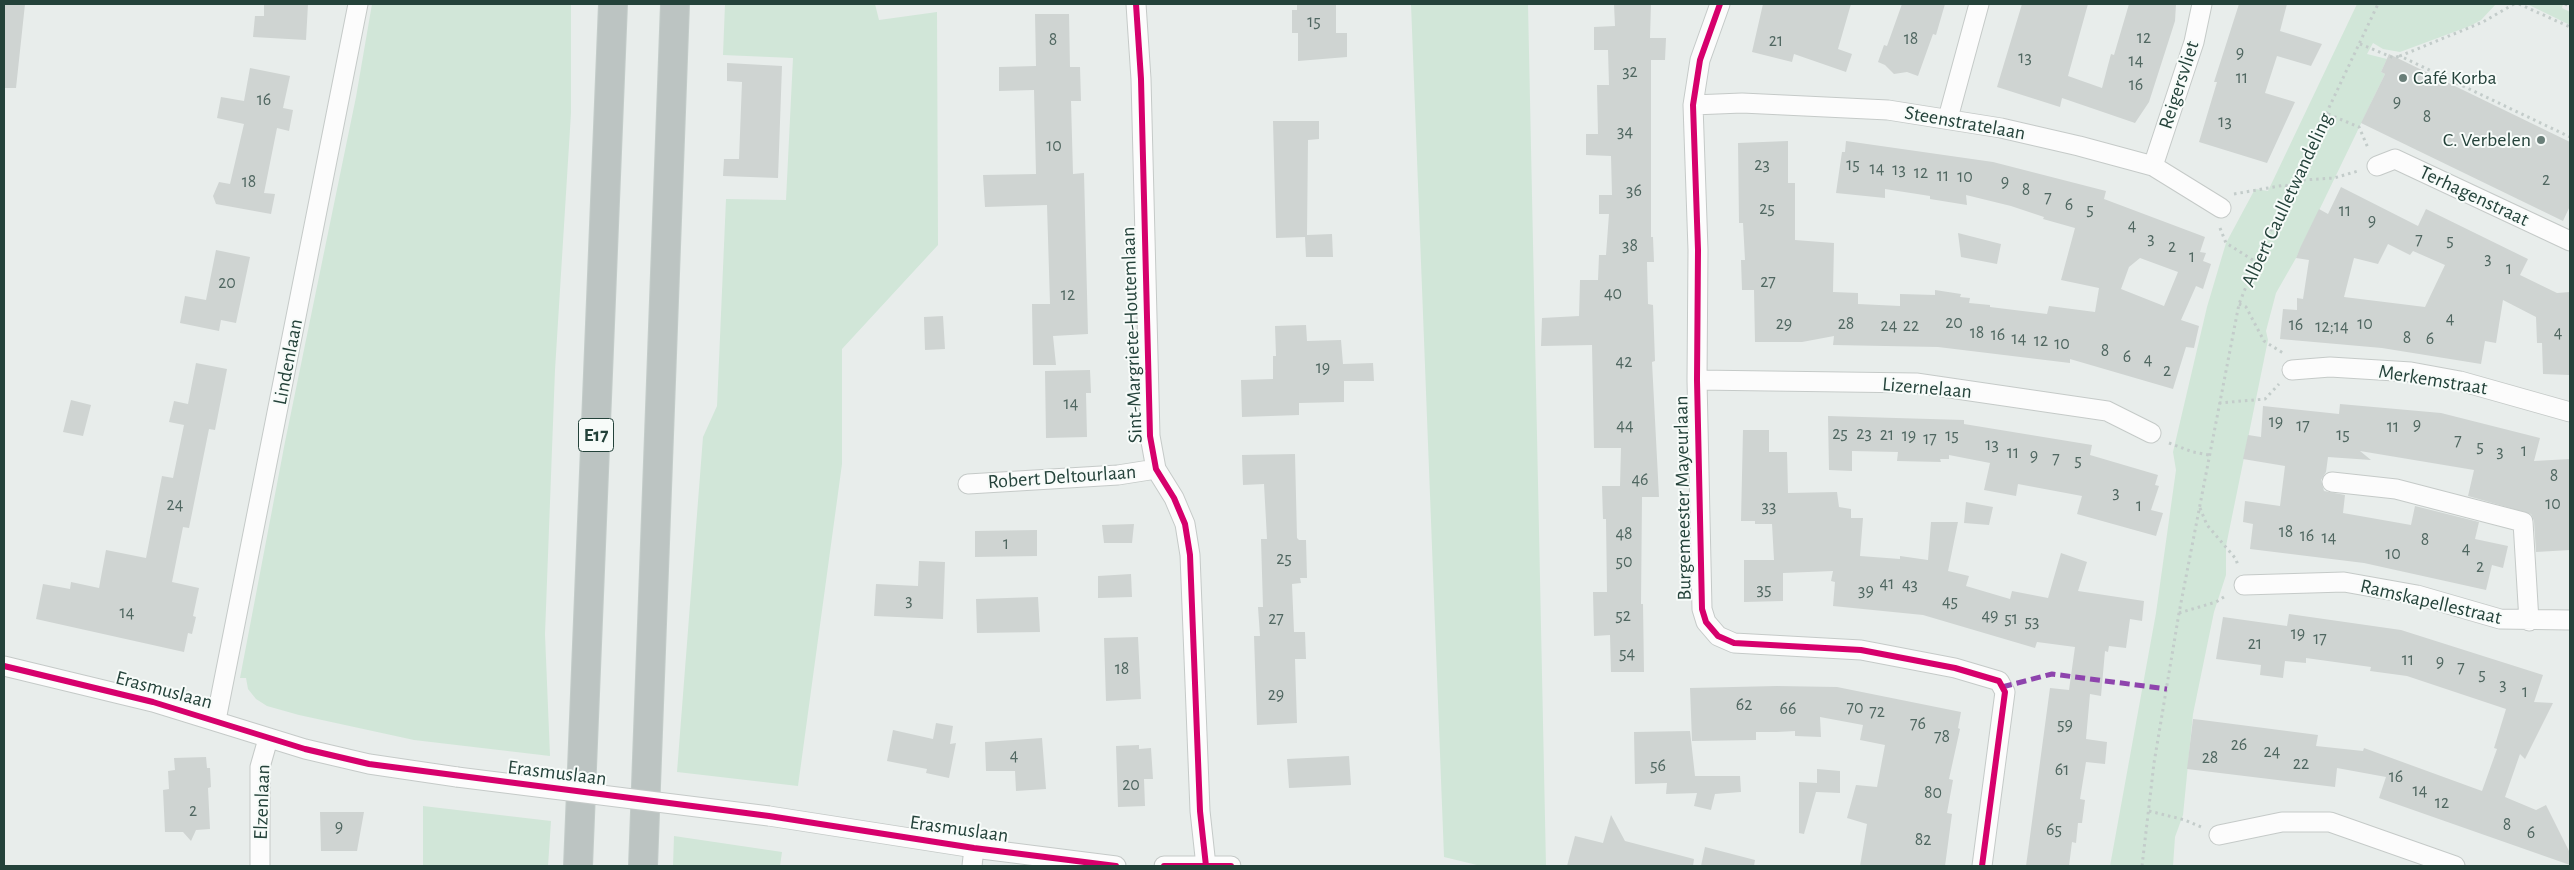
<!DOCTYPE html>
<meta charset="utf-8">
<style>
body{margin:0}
#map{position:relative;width:2574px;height:870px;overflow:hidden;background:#e8edeb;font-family:"Alegreya Sans",sans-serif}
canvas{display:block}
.frame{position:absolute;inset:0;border:5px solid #24423a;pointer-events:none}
</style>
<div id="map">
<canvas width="2574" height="870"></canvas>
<div class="frame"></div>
</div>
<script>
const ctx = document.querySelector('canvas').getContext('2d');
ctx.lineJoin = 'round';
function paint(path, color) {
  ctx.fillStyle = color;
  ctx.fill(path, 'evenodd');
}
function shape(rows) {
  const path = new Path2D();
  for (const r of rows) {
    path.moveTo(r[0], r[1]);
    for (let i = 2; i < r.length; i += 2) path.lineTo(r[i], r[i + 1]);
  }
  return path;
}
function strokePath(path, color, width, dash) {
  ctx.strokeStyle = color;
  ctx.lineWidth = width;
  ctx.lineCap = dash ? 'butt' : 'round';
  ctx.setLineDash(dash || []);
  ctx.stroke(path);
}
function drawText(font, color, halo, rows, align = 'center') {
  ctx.font = font + ' "Alegreya Sans",sans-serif';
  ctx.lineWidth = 4;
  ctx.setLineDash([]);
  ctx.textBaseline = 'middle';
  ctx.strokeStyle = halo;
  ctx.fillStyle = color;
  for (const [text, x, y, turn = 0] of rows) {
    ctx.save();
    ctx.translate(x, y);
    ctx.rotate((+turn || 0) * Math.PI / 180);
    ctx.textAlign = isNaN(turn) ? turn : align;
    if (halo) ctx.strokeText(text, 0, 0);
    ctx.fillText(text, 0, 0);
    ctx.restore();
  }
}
const green = shape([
 [372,4,571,4,571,113,555,370,545,634,550,756,414,740,299,715,267,706,256,699,248,689,246,678,240,678,285,442,356,97],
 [725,4,875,4,879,20,937,12,938,245,842,349,842,464,798,786,677,772,703,437,717,406,726,199,786,200,793,58,723,55],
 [1411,4,1528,4,1546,866,1481,866,1444,857],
 [2357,4,2496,4,2481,20,2470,26,2400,52,2383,49,2373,43,2367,54,2387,59,2381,72,2385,74,2296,258,2276,293,2266,331,2268,340,2226,546,2226,575,2214,612,2193,714,2183,815,2175,837,2173,866,2110,866,2156,613,2176,470,2173,452,2207,307,2226,243,2255,189,2268,191],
 [2527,4,2563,4,2562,8,2570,12,2570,25],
 [423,806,551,821,548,866,423,866],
 [674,836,782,852,780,866,673,866]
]);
const building = shape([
 [4,4,25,4,16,88,4,88],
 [264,4,308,4,306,40,253,37,255,16,264,16],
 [1297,4,1336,4,1336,33,1347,33,1347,57,1298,61,1298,33,1292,33,1292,10,1297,10],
 [1614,4,1651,4,1650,38,1666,38,1665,60,1651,60,1651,237,1653,237,1654,262,1647,262,1648,304,1653,305,1655,361,1652,362,1659,497,1642,497,1641,604,1643,604,1644,672,1611,672,1610,635,1594,636,1593,592,1607,592,1606,519,1603,519,1602,486,1620,486,1621,448,1594,448,1592,345,1541,346,1542,318,1579,316,1580,280,1598,280,1599,255,1606,255,1609,214,1599,214,1599,195,1612,195,1611,156,1586,155,1586,134,1598,134,1597,85,1609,85,1608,50,1594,50,1594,27,1615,26],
 [1763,4,1851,4,1838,49,1852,54,1846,72,1794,54,1792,62,1752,52],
 [1902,4,1945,4,1936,35,1933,34,1918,76,1907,72,1894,74,1885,65,1878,62,1884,45,1887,46],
 [2022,4,2088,4,2068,76,2102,88,2111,54,2114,55,2129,4,2176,4,2175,21,2149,102,2135,123,2062,98,2060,107,1997,87],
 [2239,4,2287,4,2280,31,2322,44,2311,66,2277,56,2265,93,2295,102,2267,163,2199,142,2217,82,2214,82],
 [1035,14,1069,14,1070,67,1080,67,1081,101,1071,101,1073,174,1084,173,1088,334,1053,336,1056,365,1033,365,1032,304,1050,304,1047,205,985,207,983,175,1036,174,1034,90,999,91,999,67,1036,66],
 [2389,54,2570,142,2570,206,2563,221,2361,123,2385,74,2381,72],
 [727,63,782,66,778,178,723,176,724,159,739,159,742,82,727,81],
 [250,68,290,76,283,108,293,110,289,131,277,128,264,193,275,194,271,214,216,204,213,196,219,182,230,184,244,124,217,118,221,97,244,101],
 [1273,121,1319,121,1319,139,1308,140,1307,235,1332,234,1333,257,1306,257,1305,237,1276,238],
 [1788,141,1788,183,1795,183,1795,240,1834,243,1833,292,1858,293,1858,304,1900,306,1900,294,1935,295,1935,290,1961,294,1960,297,1970,298,1969,303,1990,305,1990,307,2047,314,2049,306,2095,312,2099,288,2061,280,2075,228,2043,219,2044,217,2011,206,1966,195,1967,205,1930,199,1930,196,1885,189,1885,198,1836,193,1842,152,1845,152,1846,141,1993,162,2106,191,2104,199,2205,237,2200,252,2206,253,2203,261,2211,264,2203,289,2196,286,2181,320,2199,326,2194,348,2186,347,2173,389,2070,359,2070,363,1938,347,1833,345,1834,336,1802,342,1755,342,1754,290,1742,290,1741,260,1745,260,1743,223,1739,223,1738,143],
 [2140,258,2178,272,2164,306,2121,289,2129,267],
 [2341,187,2418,226,2426,209,2528,259,2520,275,2557,293,2570,292,2569,375,2543,374,2542,343,2537,343,2536,317,2503,300,2496,343,2485,341,2481,364,2382,348,2280,339,2283,309,2297,310,2297,298,2303,299,2309,260,2296,258,2301,246,2319,209,2328,214],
 [2388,244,2410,255,2413,251,2445,265,2425,307,2344,297,2354,258,2378,264],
 [1958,233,2001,244,1997,264,1961,257],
 [216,250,250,257,236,323,221,320,219,331,180,323,185,296,206,300],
 [943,316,945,349,925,350,924,317],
 [1306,325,1307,341,1341,340,1343,364,1373,363,1374,381,1344,381,1344,402,1299,403,1299,415,1242,417,1241,380,1273,379,1273,356,1276,356,1275,326],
 [196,363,227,369,215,430,209,429,189,528,183,527,172,582,199,588,193,616,196,617,192,634,188,633,184,652,36,619,43,584,70,589,71,582,99,588,106,550,146,558,162,476,173,478,184,425,169,422,174,401,188,404],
 [1090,370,1091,393,1086,393,1087,437,1046,438,1045,371],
 [71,400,91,405,83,436,63,432],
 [2340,404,2441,413,2540,438,2534,461,2570,459,2570,550,2536,552,2534,521,2531,514,2468,496,2474,470,2360,451,2371,460,2328,457,2326,472,2321,480,2324,491,2345,495,2343,513,2411,525,2415,506,2479,522,2475,539,2508,546,2503,568,2492,565,2486,590,2364,563,2250,549,2253,524,2243,522,2245,501,2280,506,2285,466,2243,459,2248,435,2261,437,2263,406,2339,414],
 [1828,416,1964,420,1964,424,2092,445,2090,455,2158,475,2155,485,2159,486,2151,510,2163,513,2156,536,2077,514,2082,496,2018,484,2016,496,1984,490,1990,463,1949,455,1949,459,1940,459,1941,462,1897,461,1898,452,1852,451,1852,471,1829,470],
 [1743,430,1769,430,1769,452,1787,452,1788,493,1837,492,1839,507,1851,509,1851,518,1863,518,1860,556,1900,559,1900,556,1928,560,1931,522,1958,522,1948,571,1969,576,1966,586,2010,599,2012,591,2048,598,2061,553,2087,562,2078,591,2144,601,2142,621,2130,619,2126,648,2109,646,2108,652,2105,651,2101,696,2090,694,2086,739,2107,742,2105,764,2086,762,2080,799,2085,800,2082,823,2078,823,2076,843,2072,842,2069,866,2026,866,2050,688,2069,690,2075,647,2037,642,2035,648,1923,615,1833,606,1835,582,1831,581,1833,571,1783,573,1783,601,1744,602,1744,560,1774,560,1772,524,1755,524,1755,521,1741,521],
 [1295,454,1297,538,1299,540,1306,540,1307,578,1300,578,1301,583,1292,584,1294,632,1305,632,1306,659,1295,659,1297,723,1257,725,1254,636,1260,636,1258,607,1263,607,1261,539,1267,539,1264,484,1243,485,1242,455],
 [1966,502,1993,507,1989,525,1964,523],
 [1134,524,1132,543,1104,543,1102,525],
 [1037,530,1037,556,975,557,975,531],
 [919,561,945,562,943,619,874,616,876,584,918,586],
 [1131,574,1132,597,1098,598,1098,576],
 [1038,597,1040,632,977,633,976,599],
 [2289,614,2401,630,2543,675,2534,702,2553,703,2525,759,2520,754,2505,797,2536,810,2546,805,2570,853,2570,865,2379,798,2386,777,2337,768,2335,787,2187,769,2193,719,2202,720,2318,735,2316,746,2363,751,2364,748,2482,791,2497,749,2494,748,2506,709,2407,676,2370,671,2371,667,2306,658,2306,663,2285,661,2283,678,2260,675,2261,665,2216,659,2223,617,2287,626],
 [1138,637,1141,699,1106,701,1104,638],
 [1777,686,1837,687,1961,712,1958,728,1960,729,1949,779,1953,780,1947,813,1952,814,1945,866,1860,866,1867,824,1847,818,1856,785,1877,787,1885,745,1860,740,1863,725,1820,717,1821,737,1795,736,1795,731,1777,732,1756,732,1756,740,1692,741,1690,688],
 [936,723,953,726,950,744,956,743,949,778,926,773,927,769,887,761,893,730,933,739],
 [1690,731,1695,776,1740,776,1741,792,1715,794,1711,810,1694,806,1697,793,1666,794,1667,783,1635,784,1634,732],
 [1042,738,1046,789,1016,791,1015,771,986,771,985,742],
 [1139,745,1139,749,1151,748,1153,779,1144,779,1145,806,1118,807,1116,746],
 [1349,756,1351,785,1289,788,1287,759],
 [206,757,207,768,210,768,211,787,208,788,210,829,196,830,191,841,183,832,165,832,163,790,169,789,168,771,175,770,174,758],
 [1817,769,1840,771,1840,793,1816,792,1804,834,1799,833,1799,782,1817,783],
 [320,812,364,812,357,851,321,851],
 [1611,815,1625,841,1694,859,1693,866,1567,866,1575,836,1603,843],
 [1705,847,1755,860,1754,866,1701,866]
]);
const path = shape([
 [2514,4,2483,22,2400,56,2570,137],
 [2519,4,2570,27],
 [2565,4,2570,6],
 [2360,44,2394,58,2400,56],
 [2328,114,2359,127,2368,148],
 [2297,178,2303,180,2334,178,2358,171],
 [2234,194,2285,185,2291,188],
 [2220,228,2226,243,2256,262],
 [2239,304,2246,307,2264,341,2283,353],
 [2219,403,2265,399,2279,384],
 [2169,443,2193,452,2209,455],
 [2200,508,2207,525,2236,559,2238,566],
 [2179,613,2216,602,2227,595],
 [2149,811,2185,820,2201,827],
 [2142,866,2154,763,2179,613,2239,304,2256,262,2378,4]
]);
const street = shape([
 [1136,4,1141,79,1150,436,1156,469,1174,498,1185,524,1190,555,1200,811,1206,866],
 [1720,4,1700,60,1693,105,1698,250,1697,380,1702,609,1706,622,1718,636,1734,643,1861,650,1955,668,1999,681,2005,692,1982,866],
 [1693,105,1742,103,1888,110,2001,128,2079,146,2153,166,2221,208],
 [1948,118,1979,4],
 [2153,166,2194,42,2202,4],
 [2377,166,2395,159,2570,241],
 [2292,370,2330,367,2411,372,2460,381,2570,412],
 [1697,380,1916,383,2107,411,2151,433],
 [2332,482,2396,489,2523,522,2529,621],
 [968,484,1118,475,1156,469],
 [2244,585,2344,582,2417,595,2500,619,2570,620],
 [4,666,153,702,305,749,369,764,457,777],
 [216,720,358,4],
 [769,816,974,848,1116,866],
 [2219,835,2282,822,2330,822,2455,866],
 [260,866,260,767,268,739],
 [972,866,974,848],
 [1164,866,1231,866]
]);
const highway = shape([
 [578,866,613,4],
 [643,866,675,4]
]);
const streetBridge = shape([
 [457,777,769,816]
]);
const quiet = shape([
 [2002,687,2052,674,2167,689]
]);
const cycleway = shape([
 [1136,4,1141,79,1150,436,1156,469,1174,498,1185,524,1190,555,1200,811,1206,866],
 [1720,4,1700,60,1693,105,1698,250,1697,380,1702,609,1706,622,1718,636,1734,643,1861,650,1955,668,1999,681,2005,692,1982,866],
 [4,666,153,702,305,749,369,764,769,816,974,848,1116,866],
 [1164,866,1231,866]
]);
const markers = [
 [2403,78,5,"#697e78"],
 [2541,140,5,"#697e78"]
];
const numberNames = [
 ["15",1314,22],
 ["12",2144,38],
 ["18",1911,39],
 ["8",1053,40],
 ["21",1776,41],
 ["9",2240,53],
 ["13",2025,58],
 ["14",2136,61],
 ["32",1630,72],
 ["11",2242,78],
 ["16",2136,85],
 ["16",264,100],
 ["9",2397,102],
 ["8",2427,117],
 ["13",2225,122],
 ["34",1625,132],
 ["10",1054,146],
 ["23",1762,165],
 ["15",1853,165],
 ["14",1877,169],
 ["13",1899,170],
 ["12",1921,173],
 ["11",1943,176],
 ["10",1965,177],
 ["2",2546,180],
 ["18",249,182],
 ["9",2005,182],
 ["8",2026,190],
 ["36",1634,191],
 ["7",2048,198],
 ["6",2069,205],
 ["25",1767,209],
 ["5",2090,210],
 ["11",2345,211],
 ["9",2372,221],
 ["4",2132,226],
 ["3",2151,239],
 ["7",2419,240],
 ["5",2450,241],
 ["38",1630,246],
 ["2",2172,247],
 ["1",2192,257],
 ["3",2488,259],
 ["1",2509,269],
 ["27",1768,282],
 ["20",227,283],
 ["40",1613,294],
 ["12",1068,295],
 ["4",2450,319],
 ["20",1954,323],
 ["29",1784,324],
 ["28",1846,324],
 ["10",2365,324],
 ["16",2296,325],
 ["24",1889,326],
 ["22",1911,326],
 ["12;14",2332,327],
 ["18",1977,333],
 ["4",2558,333],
 ["16",1998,335],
 ["8",2407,338],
 ["14",2019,339],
 ["6",2430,339],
 ["12",2041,341],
 ["10",2062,344],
 ["8",2105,351],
 ["6",2127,357],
 ["4",2148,360],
 ["42",1624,362],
 ["19",1323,368],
 ["2",2167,371],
 ["14",1071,404],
 ["19",2276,422],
 ["9",2417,425],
 ["44",1625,426],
 ["17",2303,426],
 ["11",2393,427],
 ["25",1840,434],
 ["23",1864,434],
 ["21",1887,435],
 ["15",2343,435],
 ["19",1909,436],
 ["15",1952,436],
 ["17",1930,439],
 ["7",2458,441],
 ["13",1992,445],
 ["5",2480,447],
 ["1",2524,451],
 ["3",2500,452],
 ["11",2013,453],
 ["9",2034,456],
 ["7",2056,459],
 ["5",2078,461],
 ["8",2554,476],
 ["46",1640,480],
 ["3",2116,493],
 ["10",2553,504],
 ["24",175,505],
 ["1",2139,506],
 ["33",1769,507],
 ["18",2286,532],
 ["48",1624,534],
 ["16",2307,536],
 ["14",2329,538],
 ["8",2425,540],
 ["1",1006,544],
 ["4",2466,549],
 ["10",2393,554],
 ["25",1284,559],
 ["50",1624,562],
 ["2",2480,567],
 ["41",1887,584],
 ["43",1910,585],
 ["35",1764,590],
 ["39",1866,591],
 ["3",909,601],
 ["45",1950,602],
 ["14",127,613],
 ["52",1623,616],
 ["49",1990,616],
 ["27",1276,619],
 ["51",2011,619],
 ["53",2032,622],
 ["19",2298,634],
 ["17",2320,639],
 ["21",2255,644],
 ["54",1627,654],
 ["11",2408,660],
 ["9",2440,662],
 ["7",2461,668],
 ["18",1122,669],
 ["5",2482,675],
 ["3",2503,685],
 ["1",2525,692],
 ["29",1276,695],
 ["62",1744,705],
 ["70",1855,708],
 ["66",1788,709],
 ["72",1877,712],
 ["76",1918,724],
 ["59",2065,725],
 ["78",1942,737],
 ["26",2239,745],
 ["24",2272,752],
 ["4",1014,756],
 ["28",2210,758],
 ["22",2301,764],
 ["56",1658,766],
 ["61",2062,770],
 ["16",2396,777],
 ["20",1131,785],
 ["14",2420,791],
 ["80",1933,793],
 ["12",2442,803],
 ["2",193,811],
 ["8",2507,825],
 ["9",339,827],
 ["65",2054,830],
 ["6",2531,833],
 ["82",1923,840]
];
const shields = [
 [596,435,35]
];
const shieldNames = [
 ["E17",596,435]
];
const poiNames = [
 ["Café Korba",2413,78],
 ["C. Verbelen",2531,140,"right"]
];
const streetNames = [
 ["Reigersvliet",2179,85,-72],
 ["Steenstratelaan",1965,123,10],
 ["Terhagenstraat",2474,196,25],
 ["Albert Caulletwandeling",2287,200,-65],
 ["Sint-Margriete-Houtemlaan",1132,335,-92],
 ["Lindenlaan",288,362,-79],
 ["Merkemstraat",2433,380,9],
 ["Lizernelaan",1927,388,5],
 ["Robert Deltourlaan",1062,477,-4],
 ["Burgemeester Mayeurlaan",1683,498,-91],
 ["Ramskapellestraat",2431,602,13],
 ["Erasmuslaan",164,690,15],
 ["Erasmuslaan",557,773,7],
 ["Elzenlaan",262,802,-88],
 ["Erasmuslaan",959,829,8]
];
paint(green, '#d1e6d8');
paint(building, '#cfd4d2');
strokePath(street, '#c5cac8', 21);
strokePath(highway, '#c3ccc9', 30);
strokePath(path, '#c3ccca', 3, [2.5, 4]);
strokePath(street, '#fcfcfc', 19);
strokePath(highway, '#bcc4c2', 28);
strokePath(streetBridge, '#c5cac8', 21, []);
strokePath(streetBridge, '#fcfcfc', 19);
strokePath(quiet, '#8e44ad', 5, [10, 5]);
strokePath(cycleway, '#d6006c', 6);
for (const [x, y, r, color] of markers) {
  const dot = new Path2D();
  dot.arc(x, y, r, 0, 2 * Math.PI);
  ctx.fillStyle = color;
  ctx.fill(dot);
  strokePath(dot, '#f7fbf9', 2);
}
drawText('18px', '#506761', null, numberNames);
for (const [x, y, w] of shields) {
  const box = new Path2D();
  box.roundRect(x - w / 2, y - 16.5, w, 33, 4);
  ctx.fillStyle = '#f7fbf9';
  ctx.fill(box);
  strokePath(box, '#24423a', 1);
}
drawText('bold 19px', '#24423a', null, shieldNames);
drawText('20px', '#24423a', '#f7fbf9', poiNames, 'left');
drawText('20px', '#24423a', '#f7fbf9', streetNames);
</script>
